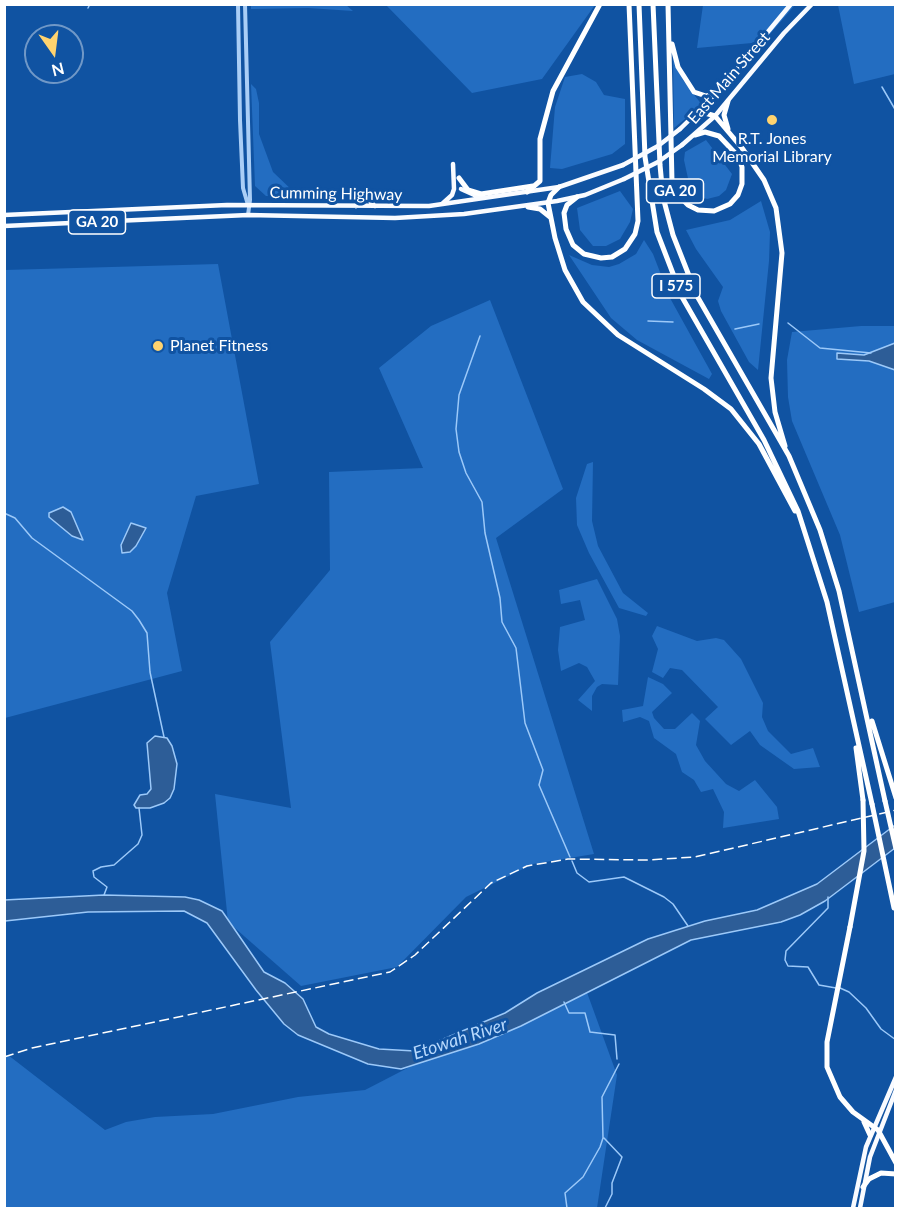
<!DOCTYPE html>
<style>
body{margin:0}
#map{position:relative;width:900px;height:1213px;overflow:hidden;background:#1053a2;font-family:Lato,sans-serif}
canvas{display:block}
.frame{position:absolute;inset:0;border:6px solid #fff;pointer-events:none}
.north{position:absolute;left:24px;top:24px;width:60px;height:60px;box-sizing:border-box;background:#1053a2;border:2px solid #7098c7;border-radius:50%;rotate:166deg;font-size:16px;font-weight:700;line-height:24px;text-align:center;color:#fff}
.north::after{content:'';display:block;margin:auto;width:21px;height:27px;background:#ffd36f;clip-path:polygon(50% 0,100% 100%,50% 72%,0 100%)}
</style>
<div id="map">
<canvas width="900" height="1213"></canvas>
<div class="frame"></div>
<div class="north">N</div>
</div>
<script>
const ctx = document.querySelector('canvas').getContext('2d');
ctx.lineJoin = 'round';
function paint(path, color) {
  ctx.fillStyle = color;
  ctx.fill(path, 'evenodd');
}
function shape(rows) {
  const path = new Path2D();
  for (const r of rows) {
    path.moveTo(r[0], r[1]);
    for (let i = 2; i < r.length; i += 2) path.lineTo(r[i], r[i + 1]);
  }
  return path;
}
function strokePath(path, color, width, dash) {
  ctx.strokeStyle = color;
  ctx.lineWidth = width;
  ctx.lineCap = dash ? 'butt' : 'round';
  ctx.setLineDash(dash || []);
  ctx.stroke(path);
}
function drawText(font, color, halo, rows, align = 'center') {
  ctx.font = font + ' Lato,sans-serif';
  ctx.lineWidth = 6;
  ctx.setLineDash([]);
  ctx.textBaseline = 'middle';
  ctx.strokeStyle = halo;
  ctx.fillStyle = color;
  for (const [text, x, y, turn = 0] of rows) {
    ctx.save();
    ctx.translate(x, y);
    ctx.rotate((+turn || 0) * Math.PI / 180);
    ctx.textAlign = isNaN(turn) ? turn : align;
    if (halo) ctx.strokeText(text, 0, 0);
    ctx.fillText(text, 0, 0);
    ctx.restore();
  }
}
const green = shape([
 [251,5,346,5,353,11,308,8,251,9],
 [386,5,595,5,542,79,472,93],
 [703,5,795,5,763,42,697,48],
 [838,5,895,5,895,74,854,84],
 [673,59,683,80,702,105,674,128],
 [582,74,596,82,604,95,625,99,625,144,612,154,562,169,550,168,555,107,565,77],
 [251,84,256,89,259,103,259,134,273,172,295,193,340,193,324,199,266,196,255,186],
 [706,140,732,174,726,190,719,196,707,199,699,196,689,183,684,160,685,152],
 [620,191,633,209,630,222,620,239,606,246,593,246,580,230,577,208],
 [761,201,770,232,769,261,758,370,749,362,721,311,718,301,723,287,696,249,686,230,730,220],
 [644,240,653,254,670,298,712,374,709,379,637,340,611,318,569,255,592,265,609,267,619,264,636,254],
 [218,264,259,484,196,496,167,593,182,671,5,718,5,270],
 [490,300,563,489,496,538,594,854,533,864,466,897,397,967,301,986,228,922,215,794,291,808,270,642,330,570,329,472,423,468,379,368,431,326],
 [861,326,895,326,895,602,859,612,840,535,792,421,788,397,787,360,792,332],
 [593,462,592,521,598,546,623,593,648,613,646,616,619,608,589,553,577,525,576,498,587,464],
 [597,579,617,619,620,636,618,685,602,684,597,687,592,696,592,711,578,700,595,681,587,667,579,663,561,671,558,650,560,627,585,620,580,600,561,604,559,590],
 [657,626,697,641,716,638,724,640,741,659,763,703,762,717,768,731,791,754,813,748,820,767,794,769,760,745,750,731,731,745,705,719,718,707,682,670,670,668,663,678,652,672,658,649,652,636],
 [648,677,663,684,672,693,652,712,654,718,664,729,675,729,692,713,700,721,696,745,705,761,726,784,739,791,755,780,777,807,779,819,723,828,724,812,713,789,701,792,694,780,682,772,676,754,654,738,649,721,640,717,623,722,622,710,643,706],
 [585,987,617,1075,597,1208,5,1208,4,1058,8,1055,105,1130,126,1122,155,1117,213,1114,298,1097,365,1090,454,1044]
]);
const water = shape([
 [895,343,895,370,869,361,837,359,837,353,864,355,895,343],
 [63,507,71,512,83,540,72,536,49,517,49,513,63,507],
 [131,523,146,528,136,546,130,552,122,553,121,545,131,523],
 [155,736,167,738,172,746,177,764,174,789,170,798,164,803,150,808,136,808,134,805,140,795,147,794,151,789,147,743,155,736],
 [895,825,895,848,825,901,800,915,781,922,691,940,521,1026,479,1044,401,1069,368,1064,298,1035,284,1024,256,990,207,923,184,911,88,912,5,921,4,900,104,895,185,897,199,900,222,911,264,972,285,983,303,999,316,1027,329,1034,379,1049,415,1051,505,1013,537,993,648,939,705,921,757,910,817,884,895,825]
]);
const stream = shape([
 [88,8,90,4],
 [882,87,896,111],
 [648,321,673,322],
 [788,323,820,348,871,353],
 [735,329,759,324],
 [480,336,459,395,456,429,459,452,466,473,482,502,485,533,500,598,502,622,516,648,525,723,543,770,539,785,570,857],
 [4,513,15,518,32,538,132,611,139,620,147,633,150,672,164,737],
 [572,861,577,873,589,882,624,877,664,897,673,904,688,926],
 [104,895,107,887,94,877,93,871,101,867,114,865,138,844,142,835,139,808],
 [828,897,828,908,786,951,785,960,788,966,808,967,819,985,836,988],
 [840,988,849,992,866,1008,881,1029,896,1040],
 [564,1002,569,1013,585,1013,590,1032,615,1035,617,1059],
 [604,1138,622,1157,612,1183,612,1194,605,1208],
 [567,1208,565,1193,583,1177,600,1147,603,1138,602,1097,619,1064]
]);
const minor = shape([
 [238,4,240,120,243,188,248,205],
 [245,4,250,200,248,215]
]);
const major = shape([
 [680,129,718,92,791,4],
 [682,145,715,116,784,33,812,4],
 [461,189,481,198],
 [442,204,452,195,454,189,453,164],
 [356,206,366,197,375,206],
 [4,215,227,205,429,206,559,187,623,165],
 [4,226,248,215,395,218,464,214,557,201,585,195,624,179],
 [853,1208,866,1147,896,1077],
 [860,1208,870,1157,896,1090]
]);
const highway = shape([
 [639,4,645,157,657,232,682,297,764,440,798,511,827,602,872,804],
 [653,4,660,165,663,197,673,235,697,296,789,456,820,530,839,591,885,801],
 [668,4,672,182,678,195,688,205,698,210,714,211,730,204,738,195,742,184,742,167,738,156,719,136,705,132,695,135],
 [672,44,678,67,694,92,706,96,718,92],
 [728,101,724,115,728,129],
 [695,115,705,113,715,116,742,148,764,180,776,208,782,253,771,378,775,412,785,446],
 [459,178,468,190,481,194,533,186],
 [559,187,551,195,548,203,555,238,565,270,583,302,618,335,704,389,731,409,759,444,795,511],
 [527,192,540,181,540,139,553,91,600,4],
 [577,197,567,205,564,213,566,229,573,245,584,254,601,258,612,257,625,249,635,234,638,221,629,4],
 [528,207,540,209,550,217],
 [872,721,896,798],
 [856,748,863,800],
 [850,927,827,1042,827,1067,840,1097,853,1112,878,1130,896,1163],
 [864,1122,870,1135],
 [863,1187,869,1179,881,1173,896,1174]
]);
const rail = shape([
 [4,1057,32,1048,390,972,415,955,491,883,527,866,568,859,647,860,695,857,896,810]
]);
const majorBridge = shape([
 [623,165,658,146,680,129],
 [624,179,658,162,682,145]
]);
const highwayBridge = shape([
 [885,801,896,849],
 [872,804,894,908],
 [850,927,864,851,863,800]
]);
const markers = [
 [772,120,6,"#ffd36f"],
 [158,346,6,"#ffd36f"]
];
const shields = [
 [675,191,57],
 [97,222,57],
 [676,286,48]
];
const shieldNames = [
 ["GA 20",675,191],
 ["GA 20",97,222],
 ["I 575",676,286]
];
const streetNames = [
 ["East Main Street",729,78,-49],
 ["Cumming Highway",336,194,1]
];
const poiNames = [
 ["R.T. Jones",772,139],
 ["Memorial Library",772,157],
 ["Planet Fitness",170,346,"left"]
];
const waterNames = [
 ["Etowah River",460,1039,-18]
];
paint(green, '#236dc1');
paint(water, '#2d5d97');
strokePath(water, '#9cc9f9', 1.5);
strokePath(stream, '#9cc9f9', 1.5);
strokePath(minor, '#aacef6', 4);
strokePath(major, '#f9fbff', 4.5);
strokePath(highway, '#fff', 5);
strokePath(rail, '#fff', 1.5, [10, 4.5]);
strokePath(majorBridge, '#f9fbff', 4.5);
strokePath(highwayBridge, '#fff', 5);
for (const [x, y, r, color] of markers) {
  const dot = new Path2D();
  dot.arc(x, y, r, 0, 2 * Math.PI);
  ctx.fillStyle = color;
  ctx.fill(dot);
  strokePath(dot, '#1053a2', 2);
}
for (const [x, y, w] of shields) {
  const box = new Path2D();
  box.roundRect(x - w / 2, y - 12, w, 24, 4.5);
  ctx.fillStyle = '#1053a2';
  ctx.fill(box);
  strokePath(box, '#fff', 1.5);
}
drawText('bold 15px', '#fff', null, shieldNames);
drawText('16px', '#fff', '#1053a2', streetNames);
drawText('16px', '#fff', '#1053a2', poiNames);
drawText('italic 18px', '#b7d8fc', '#1053a2', waterNames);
</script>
